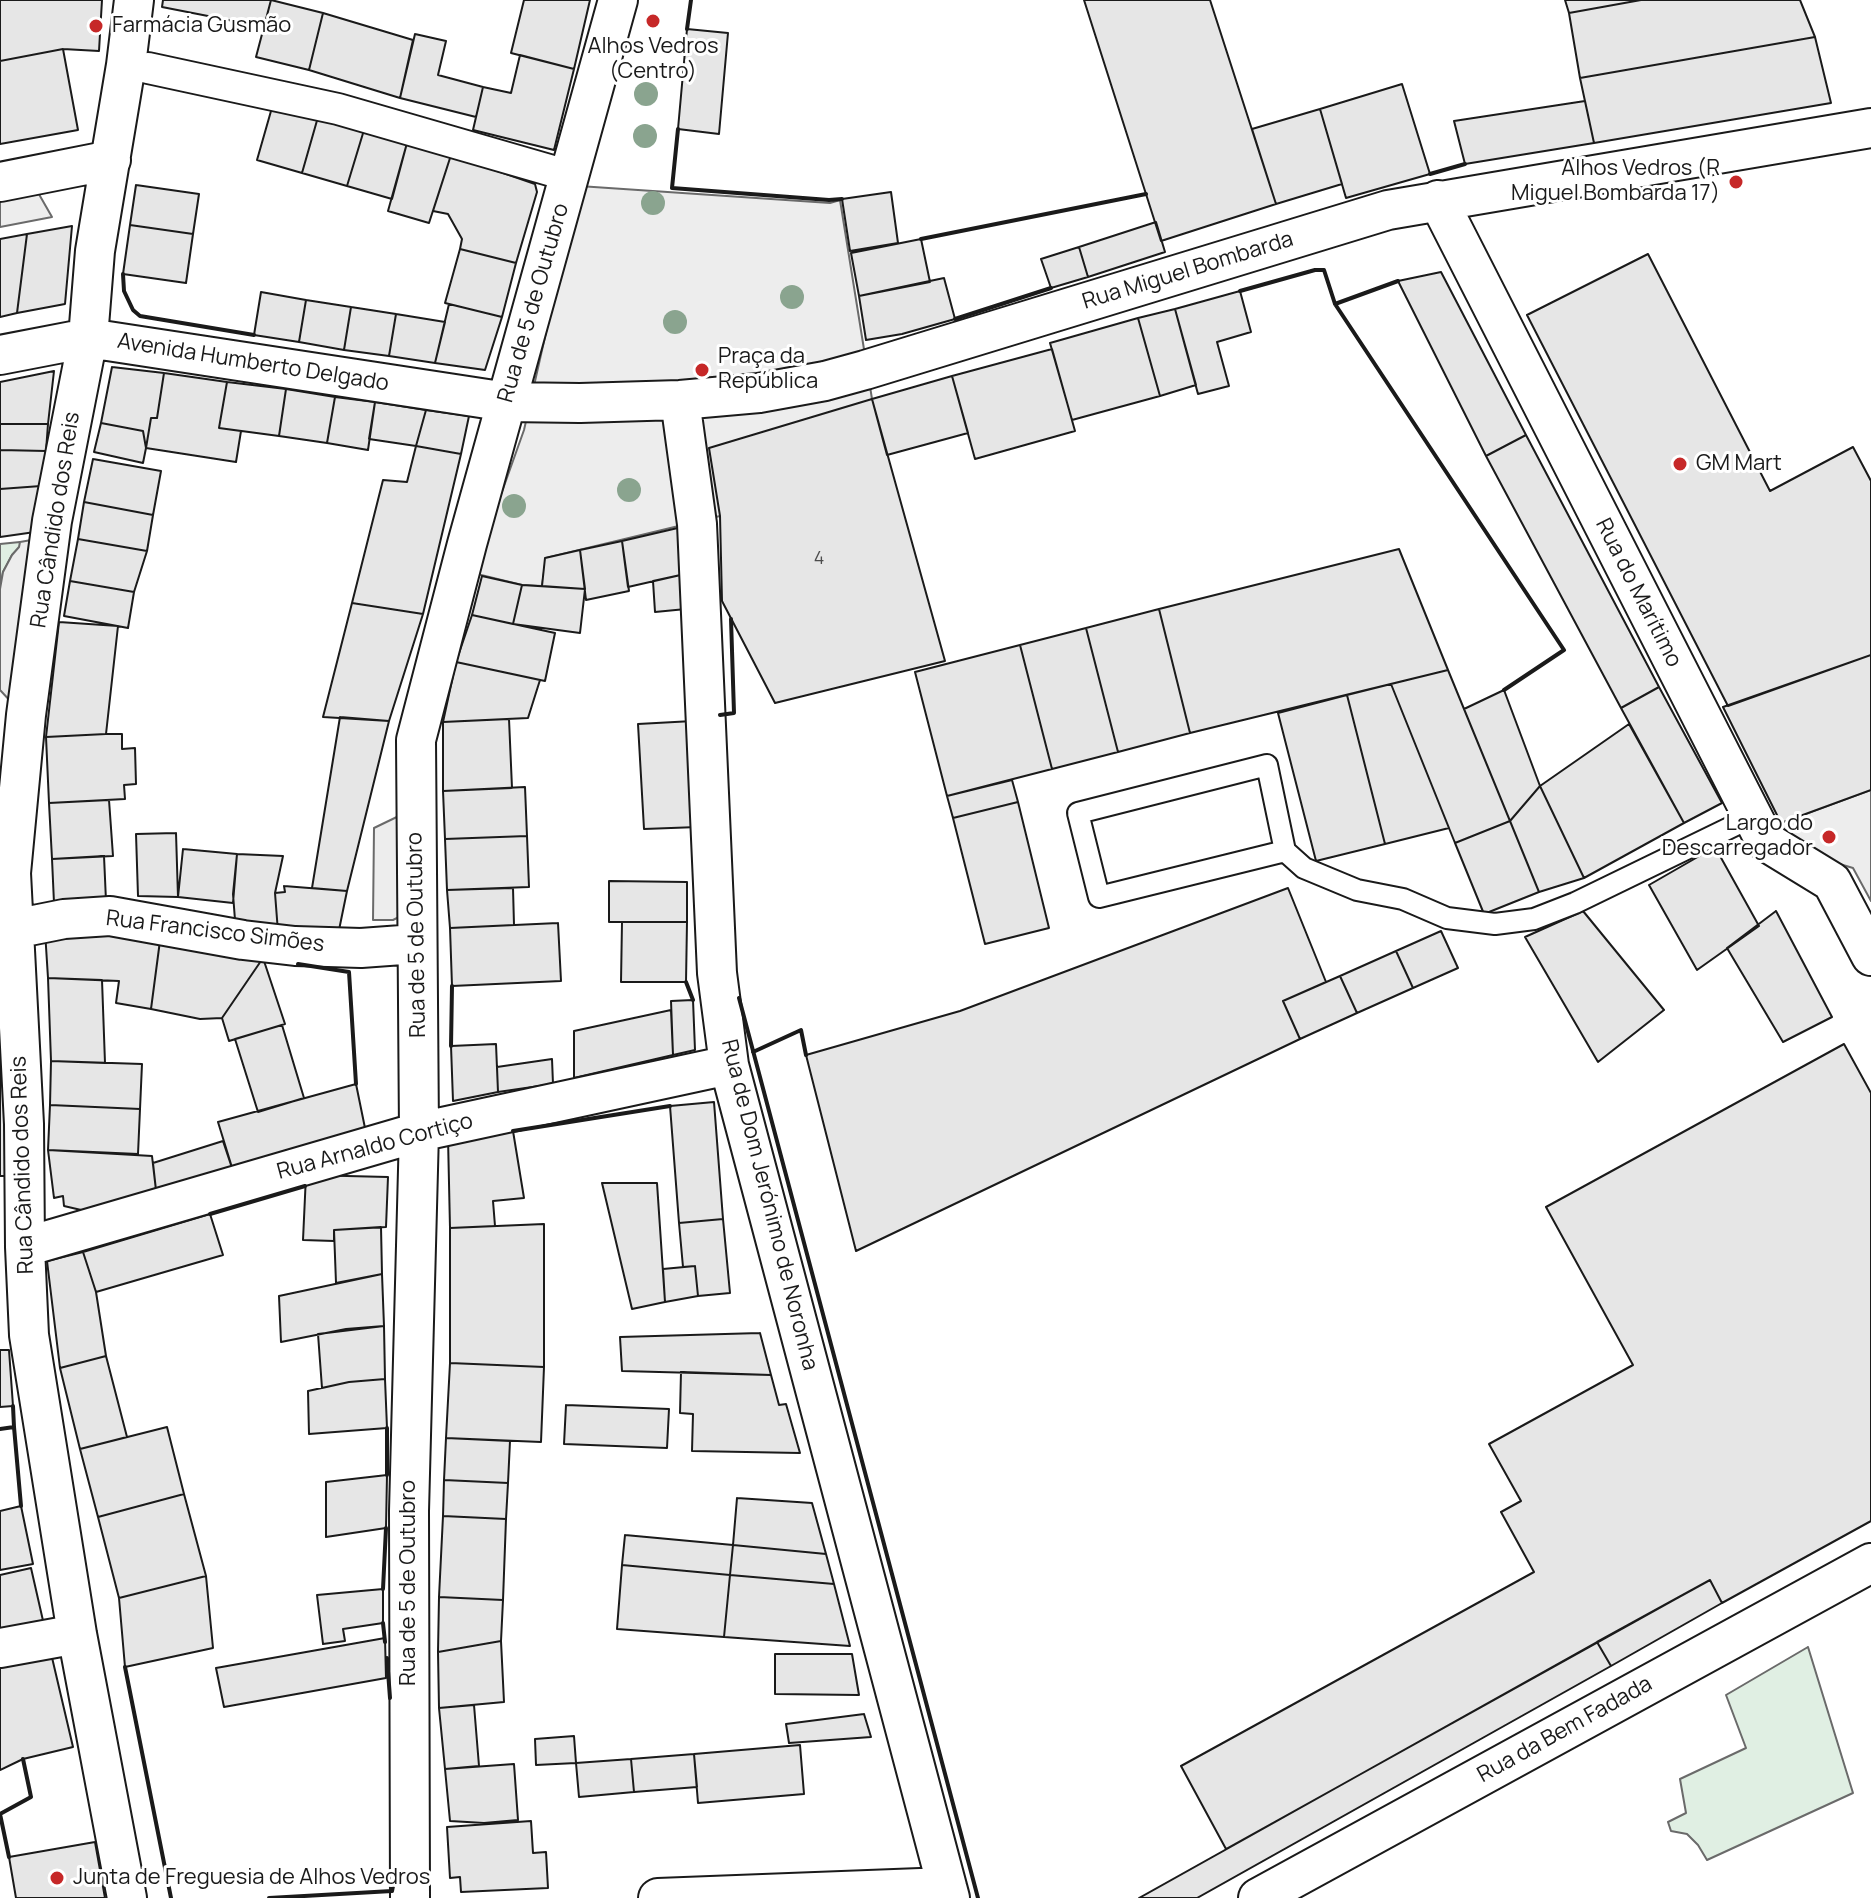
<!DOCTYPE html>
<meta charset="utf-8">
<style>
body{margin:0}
canvas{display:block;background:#fff}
</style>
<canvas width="1871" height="1898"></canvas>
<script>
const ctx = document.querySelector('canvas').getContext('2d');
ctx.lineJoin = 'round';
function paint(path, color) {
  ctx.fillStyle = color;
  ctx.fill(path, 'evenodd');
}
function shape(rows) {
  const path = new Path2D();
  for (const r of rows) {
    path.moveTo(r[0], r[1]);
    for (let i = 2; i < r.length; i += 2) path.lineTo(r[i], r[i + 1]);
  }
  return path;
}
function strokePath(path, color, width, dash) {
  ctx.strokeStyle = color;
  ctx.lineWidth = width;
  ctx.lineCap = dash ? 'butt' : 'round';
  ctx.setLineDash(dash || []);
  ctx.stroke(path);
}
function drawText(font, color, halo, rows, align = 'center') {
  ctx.font = font + ' Manrope,sans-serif';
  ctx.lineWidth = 6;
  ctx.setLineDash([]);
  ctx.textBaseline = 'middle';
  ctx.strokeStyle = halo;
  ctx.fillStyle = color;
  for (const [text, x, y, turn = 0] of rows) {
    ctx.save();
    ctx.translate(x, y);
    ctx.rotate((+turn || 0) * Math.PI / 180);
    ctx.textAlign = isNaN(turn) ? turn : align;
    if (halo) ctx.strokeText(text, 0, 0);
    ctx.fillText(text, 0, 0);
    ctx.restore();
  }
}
const green = shape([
 [20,542,20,547,12,555,3,572,0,589,0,544,20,542],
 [1808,1647,1853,1793,1707,1860,1698,1845,1687,1834,1671,1831,1668,1822,1686,1813,1680,1779,1746,1748,1726,1695,1808,1647]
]);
const parking = shape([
 [579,186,830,203,840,200,872,399,720,516,546,558,542,586,522,585,473,573,524,430,579,186],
 [36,189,52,217,0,227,0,196,36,189],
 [37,539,13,704,0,690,0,589,3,572,12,555,19,547,20,542,37,539],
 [1871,790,1871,901,1853,868,1793,850,1781,823,1871,790],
 [403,814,403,915,393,920,373,920,374,828,403,814]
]);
const building = shape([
 [0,0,102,0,99,51,63,49,0,61,0,0],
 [163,0,271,0,264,27,162,7,163,0],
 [271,0,323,13,309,70,256,57,271,0],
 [524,0,590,0,574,69,511,53,524,0],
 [1084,0,1210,0,1276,204,1161,241,1084,0],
 [1565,0,1641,0,1569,13,1565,0],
 [1641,0,1800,0,1815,37,1580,78,1569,13,1641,0],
 [323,13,413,40,400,98,309,70,323,13],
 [687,29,728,33,719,134,678,129,687,29],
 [415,34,446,41,438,75,483,87,476,117,400,98,415,34],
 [1815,37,1831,103,1594,143,1580,78,1815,37],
 [63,49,78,130,0,144,0,61,63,49],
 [520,55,574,69,554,150,473,130,483,87,511,93,520,55],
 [1402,84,1430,174,1346,198,1320,109,1402,84],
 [1585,101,1594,143,1465,164,1454,121,1585,101],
 [273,104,318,117,302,173,257,160,273,104],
 [1320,109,1342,184,1276,204,1252,129,1320,109],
 [318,117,364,130,347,186,302,173,318,117],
 [364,130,407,143,392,199,347,186,364,130],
 [407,143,451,155,429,223,388,211,407,143],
 [451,155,535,184,537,192,516,263,460,249,462,239,448,214,433,211,451,155],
 [136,185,199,194,193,234,130,225,136,185],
 [891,192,898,243,850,251,842,199,891,192],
 [1156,222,1165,252,1088,277,1079,247,1156,222],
 [130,225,193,234,186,283,123,274,130,225],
 [72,226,65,304,17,313,27,234,72,226],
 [27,234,17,313,0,317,0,239,27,234],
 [921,239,930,282,859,296,851,253,921,239],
 [1079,247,1088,277,1051,288,1041,259,1079,247],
 [460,249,516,263,502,317,445,303,460,249],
 [1648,254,1770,491,1853,447,1871,481,1871,655,1728,706,1527,315,1648,254],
 [1441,272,1526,435,1486,456,1398,281,1441,272],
 [944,278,955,319,902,334,866,340,859,296,944,278],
 [1240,291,1251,332,1217,342,1229,386,1198,394,1175,309,1240,291],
 [261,292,306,300,299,342,254,335,261,292],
 [306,300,351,307,344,350,299,342,306,300],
 [449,304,502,317,485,370,435,363,449,304],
 [351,307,396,314,389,356,344,350,351,307],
 [1175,309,1196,385,1160,396,1138,318,1175,309],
 [396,314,445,322,435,363,389,356,396,314],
 [1138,318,1160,396,1072,420,1050,343,1138,318],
 [1052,349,1075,431,975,459,952,376,1052,349],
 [112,367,164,373,157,418,151,418,146,448,143,431,101,423,112,367],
 [54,371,48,424,0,424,0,382,54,371],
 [164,373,227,382,219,428,241,431,236,462,146,448,151,418,157,418,164,373],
 [952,376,968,433,887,455,872,399,952,376],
 [227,382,286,389,279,436,219,428,227,382],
 [286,389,335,397,327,443,279,436,286,389],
 [335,397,375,402,368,450,327,443,335,397],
 [872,399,945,661,775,703,722,601,720,516,709,448,872,399],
 [375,402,426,410,416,446,369,439,375,402],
 [426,410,469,416,461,454,416,446,426,410],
 [101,423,143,431,146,448,143,463,94,452,101,423],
 [0,424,48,424,46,451,0,450,0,424],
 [1526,435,1659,687,1621,708,1486,456,1526,435],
 [416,446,461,454,423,614,352,603,383,480,407,482,416,446],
 [0,450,46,451,41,486,0,489,0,450],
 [93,459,161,471,153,515,84,502,93,459],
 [41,486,35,532,0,537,0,489,41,486],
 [84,502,153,515,147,551,78,539,84,502],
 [682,527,685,574,628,587,622,541,682,527],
 [78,539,147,551,134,592,70,581,78,539],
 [622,541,629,591,586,600,580,550,622,541],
 [1399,549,1448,670,1190,733,1159,609,1399,549],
 [580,550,585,589,542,586,545,558,580,550],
 [685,574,686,609,655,612,653,581,685,574],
 [482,576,522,585,513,624,472,615,482,576],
 [70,581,134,592,128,628,64,616,70,581],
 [522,585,585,589,580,633,513,624,522,585],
 [352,603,423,614,389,721,323,717,352,603],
 [1159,609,1190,733,1118,752,1086,628,1159,609],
 [472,615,555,633,545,681,456,662,472,615],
 [59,622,118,626,106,734,46,737,59,622],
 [1086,628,1118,752,1052,769,1020,645,1086,628],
 [1020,645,1052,769,947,796,915,672,1020,645],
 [1871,655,1871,790,1781,823,1723,707,1871,655],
 [456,662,540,680,528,718,443,722,456,662],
 [1448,670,1510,821,1455,843,1391,684,1448,670],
 [1391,684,1449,828,1385,844,1347,695,1391,684],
 [1659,687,1722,803,1684,823,1621,708,1659,687],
 [1504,690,1540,786,1510,821,1464,709,1504,690],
 [1347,695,1385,844,1316,861,1278,713,1347,695],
 [340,717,389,721,347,891,312,888,340,717],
 [509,719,512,788,443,791,443,722,509,719],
 [693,721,698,827,644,829,638,724,693,721],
 [1629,724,1684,823,1584,878,1540,786,1629,724],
 [106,734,122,734,122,749,135,748,136,784,124,785,125,799,49,803,46,737,106,734],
 [1012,780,1018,802,953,818,947,796,1012,780],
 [1540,786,1584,878,1539,892,1510,821,1540,786],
 [525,787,527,836,445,839,443,791,525,787],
 [109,800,113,856,52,859,49,803,109,800],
 [1018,802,1049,928,985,944,953,818,1018,802],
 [1510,821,1539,892,1484,914,1455,843,1510,821],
 [176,833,178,897,138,896,136,834,176,833],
 [527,836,529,887,447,890,445,839,527,836],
 [1715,847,1759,926,1697,970,1649,885,1715,847],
 [183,849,237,854,233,903,178,897,183,849],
 [237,854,283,856,275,893,278,932,236,933,233,894,237,854],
 [104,856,106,901,54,903,52,859,104,856],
 [609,881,687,882,687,922,609,922,609,881],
 [284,886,347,891,339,930,278,932,275,893,285,892,284,886],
 [513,888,514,925,450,928,447,890,513,888],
 [1288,888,1326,982,1283,1001,1300,1039,856,1251,806,1055,960,1011,1288,888],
 [1583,911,1664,1010,1598,1062,1525,937,1583,911],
 [1776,911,1832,1017,1783,1042,1727,948,1776,911],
 [622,922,687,922,686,982,621,982,622,922],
 [558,923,561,981,452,986,450,928,558,923],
 [45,931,161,933,151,1009,116,1003,119,981,48,978,45,931],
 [1441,931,1458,968,1413,988,1396,951,1441,931],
 [161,933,263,958,222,1018,200,1019,151,1009,161,933],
 [1396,951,1413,988,1357,1013,1340,976,1396,951],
 [263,958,285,1024,229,1041,222,1018,263,958],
 [1340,976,1357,1013,1300,1039,1283,1001,1340,976],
 [48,978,102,980,105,1063,51,1061,48,978],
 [693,1000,695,1050,673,1055,671,1001,693,1000],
 [671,1010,673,1055,574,1078,574,1031,671,1010],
 [282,1025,304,1098,258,1112,235,1039,282,1025],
 [496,1044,498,1092,453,1101,451,1046,496,1044],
 [1844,1044,1871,1093,1871,1521,1722,1603,1710,1580,1226,1849,1181,1766,1534,1572,1501,1512,1521,1501,1489,1444,1633,1365,1546,1207,1844,1044],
 [0,1056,6,1056,6,1176,0,1176,0,1056],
 [552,1059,553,1084,498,1092,497,1067,552,1059],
 [51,1061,142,1064,140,1109,50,1105,51,1061],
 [356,1084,365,1128,234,1174,218,1122,356,1084],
 [714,1102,723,1219,679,1223,670,1106,714,1102],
 [50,1105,140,1109,138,1154,48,1150,50,1105],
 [513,1131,524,1198,493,1201,495,1226,450,1228,448,1138,513,1131],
 [223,1141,234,1174,157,1199,153,1163,223,1141],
 [48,1150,152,1156,157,1199,92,1207,94,1213,64,1206,63,1196,54,1198,48,1150],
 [306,1175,388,1177,386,1227,334,1230,334,1241,303,1240,306,1175],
 [602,1183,657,1183,665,1302,632,1309,602,1183],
 [210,1214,223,1255,96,1292,83,1252,210,1214],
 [723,1219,730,1293,698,1296,695,1266,683,1267,679,1223,723,1219],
 [544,1224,544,1367,450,1363,450,1228,544,1224],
 [381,1227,382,1274,336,1283,334,1230,381,1227],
 [83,1252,96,1292,106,1356,60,1368,47,1261,83,1252],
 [695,1266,698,1296,665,1302,663,1269,695,1266],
 [382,1274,384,1326,346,1329,281,1342,279,1296,382,1274],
 [384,1326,385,1379,349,1382,322,1388,318,1334,384,1326],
 [760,1333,771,1375,622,1371,620,1337,760,1333],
 [0,1350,9,1350,13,1406,0,1407,0,1350],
 [106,1356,127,1437,80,1449,60,1368,106,1356],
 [450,1363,544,1367,541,1442,446,1438,450,1363],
 [681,1372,771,1375,779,1405,786,1404,800,1453,692,1451,693,1414,680,1413,681,1372],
 [385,1379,387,1428,309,1434,308,1391,349,1382,385,1379],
 [566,1405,669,1409,667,1448,564,1444,566,1405],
 [167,1427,184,1494,98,1517,80,1449,167,1427],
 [446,1438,510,1441,508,1483,444,1480,446,1438],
 [387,1475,386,1528,326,1537,326,1482,387,1475],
 [444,1480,508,1483,506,1519,443,1516,444,1480],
 [184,1494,206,1576,119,1598,98,1517,184,1494],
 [737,1498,812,1503,826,1554,733,1545,737,1498],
 [21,1506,33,1564,0,1570,0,1511,21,1506],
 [443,1516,506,1519,503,1600,439,1597,443,1516],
 [625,1535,733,1545,730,1575,622,1565,625,1535],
 [733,1545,826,1554,834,1584,730,1575,733,1545],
 [622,1565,730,1575,724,1637,617,1629,622,1565],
 [31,1568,44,1625,0,1637,0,1575,31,1568],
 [730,1575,834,1584,850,1646,724,1637,730,1575],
 [206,1576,213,1648,125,1667,119,1598,206,1576],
 [1710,1580,1722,1603,1611,1666,1597,1642,1710,1580],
 [383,1589,383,1623,343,1629,345,1641,323,1644,317,1595,383,1589],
 [439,1597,503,1600,501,1641,438,1652,439,1597],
 [385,1638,386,1678,224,1707,216,1668,385,1638],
 [501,1641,504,1702,439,1708,438,1652,501,1641],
 [1597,1642,1611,1666,1197,1898,1139,1898,1597,1642],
 [50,1649,73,1747,23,1759,0,1770,0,1661,50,1649],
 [775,1654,852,1654,859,1695,775,1694,775,1654],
 [474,1705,479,1766,445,1769,439,1708,474,1705],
 [864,1714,871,1737,789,1743,786,1724,864,1714],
 [574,1736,576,1763,536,1765,535,1739,574,1736],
 [800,1745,804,1794,698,1803,694,1754,800,1745],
 [694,1754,697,1787,634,1792,631,1759,694,1754],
 [631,1759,634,1792,579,1797,576,1763,631,1759],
 [514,1764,518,1820,484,1823,450,1821,445,1769,514,1764],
 [531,1821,533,1853,546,1852,548,1888,461,1892,460,1877,450,1878,447,1827,531,1821],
 [95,1842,105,1898,16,1898,9,1857,95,1842]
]);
const service = shape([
 [1285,851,1099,897,1078,813,1267,765,1285,851,1304,868,1357,890,1403,899,1447,918,1495,924,1534,919,1575,903,1752,817]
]);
const pedestrian = shape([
 [148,68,338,109,556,172]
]);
const minor = shape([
 [0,182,111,160],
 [1438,200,1765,841,1832,882,1871,956],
 [0,355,88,338,507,402,580,403,680,400,759,393,825,381,865,370,1388,210,1871,128],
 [680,400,697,524,717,973,729,1065,950,1898],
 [14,929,64,919,110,916,243,940,295,946,361,948,416,944],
 [25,1247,419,1132,729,1065],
 [0,1648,77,1634],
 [127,1898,77,1634,29,1335,25,1247,24,1124,11,873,26,715,52,521,88,338,95,251,126,65,134,0],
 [410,1898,409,1511,419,1132,416,740,467,544,618,0],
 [658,1898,947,1887],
 [1258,1898,1871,1563]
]);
const wall = shape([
 [687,29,691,0],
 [678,129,672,188,829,200,842,199],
 [1430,174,1465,164],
 [921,239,1146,194],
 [123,274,124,291,133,310,140,316,254,335],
 [1240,291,1315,270,1324,270,1335,304,1564,650,1504,690],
 [1335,304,1398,281],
 [955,319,1051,288],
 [720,715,734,713,731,619],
 [298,964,349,972,356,1084],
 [686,982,693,1000],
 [739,998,978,1898],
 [451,1046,452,986],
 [753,1052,801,1030,806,1055],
 [513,1131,670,1106],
 [210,1214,305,1186],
 [14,1427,21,1506],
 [0,1429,14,1427,13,1406],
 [387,1475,387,1428],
 [383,1589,386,1528],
 [383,1623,385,1642],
 [387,1658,390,1698],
 [125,1667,171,1898],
 [9,1857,0,1814,31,1797,23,1759],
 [269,1898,392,1891,393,1886]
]);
const trees = [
 [646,94],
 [645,136],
 [653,203],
 [792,297],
 [675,322],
 [629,490],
 [514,506]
];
const markers = [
 [653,21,8,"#c62828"],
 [96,26,8,"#c62828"],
 [1736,182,8,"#c62828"],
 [702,370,8,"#c62828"],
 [1680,464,8,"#c62828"],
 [1829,837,8,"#c62828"],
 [57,1878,8,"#c62828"]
];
const numberNames = [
 ["4",819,559]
];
const poiNames = [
 ["Farmácia Gusmão",112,26],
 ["Alhos Vedros",653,47,"center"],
 ["(Centro)",653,72,"center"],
 ["Alhos Vedros (R",1720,169,"right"],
 ["Miguel Bombarda 17)",1720,194,"right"],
 ["Praça da",718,357],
 ["República",718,382],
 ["GM Mart",1696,464],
 ["Largo do",1813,824,"right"],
 ["Descarregador",1813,849,"right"],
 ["Junta de Freguesia de Alhos Vedros",73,1878]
];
const streetNames = [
 ["Rua Miguel Bombarda",1188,271,-17],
 ["Rua de 5 de Outubro",534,303,-74],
 ["Avenida Humberto Delgado",253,363,9],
 ["Rua Cândido dos Reis",56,520,-81],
 ["Rua do Marítimo",1638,593,63],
 ["Rua Francisco Simões",215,932,7],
 ["Rua de 5 de Outubro",417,935,-91],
 ["Rua Arnaldo Cortiço",375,1147,-15],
 ["Rua Cândido dos Reis",23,1165,-92],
 ["Rua de Dom Jerónimo de Noronha",769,1205,76],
 ["Rua de 5 de Outubro",409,1583,-90],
 ["Rua da Bem Fadada",1565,1730,-29]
];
paint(green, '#e0efe3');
strokePath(green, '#6a6a6a', 2);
paint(parking, '#ededed');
strokePath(parking, '#6a6a6a', 2);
paint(building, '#e6e6e6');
strokePath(building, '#1a1a1a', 2);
strokePath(service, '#1a1a1a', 24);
strokePath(pedestrian, '#1a1a1a', 34);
strokePath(minor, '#1a1a1a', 42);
strokePath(service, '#fff', 20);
strokePath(pedestrian, '#fff', 30);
strokePath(minor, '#fff', 38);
strokePath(wall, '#1a1a1a', 4);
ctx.fillStyle = '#8aa48f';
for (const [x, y] of trees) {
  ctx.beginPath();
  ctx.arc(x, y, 12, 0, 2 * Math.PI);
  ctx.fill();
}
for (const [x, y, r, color] of markers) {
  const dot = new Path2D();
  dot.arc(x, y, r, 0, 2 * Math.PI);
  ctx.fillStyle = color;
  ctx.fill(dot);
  strokePath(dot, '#fff', 3);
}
drawText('18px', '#4d4d4d', null, numberNames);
drawText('22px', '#1a1a1a', '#fff', poiNames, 'left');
drawText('22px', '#1a1a1a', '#fff', streetNames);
</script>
